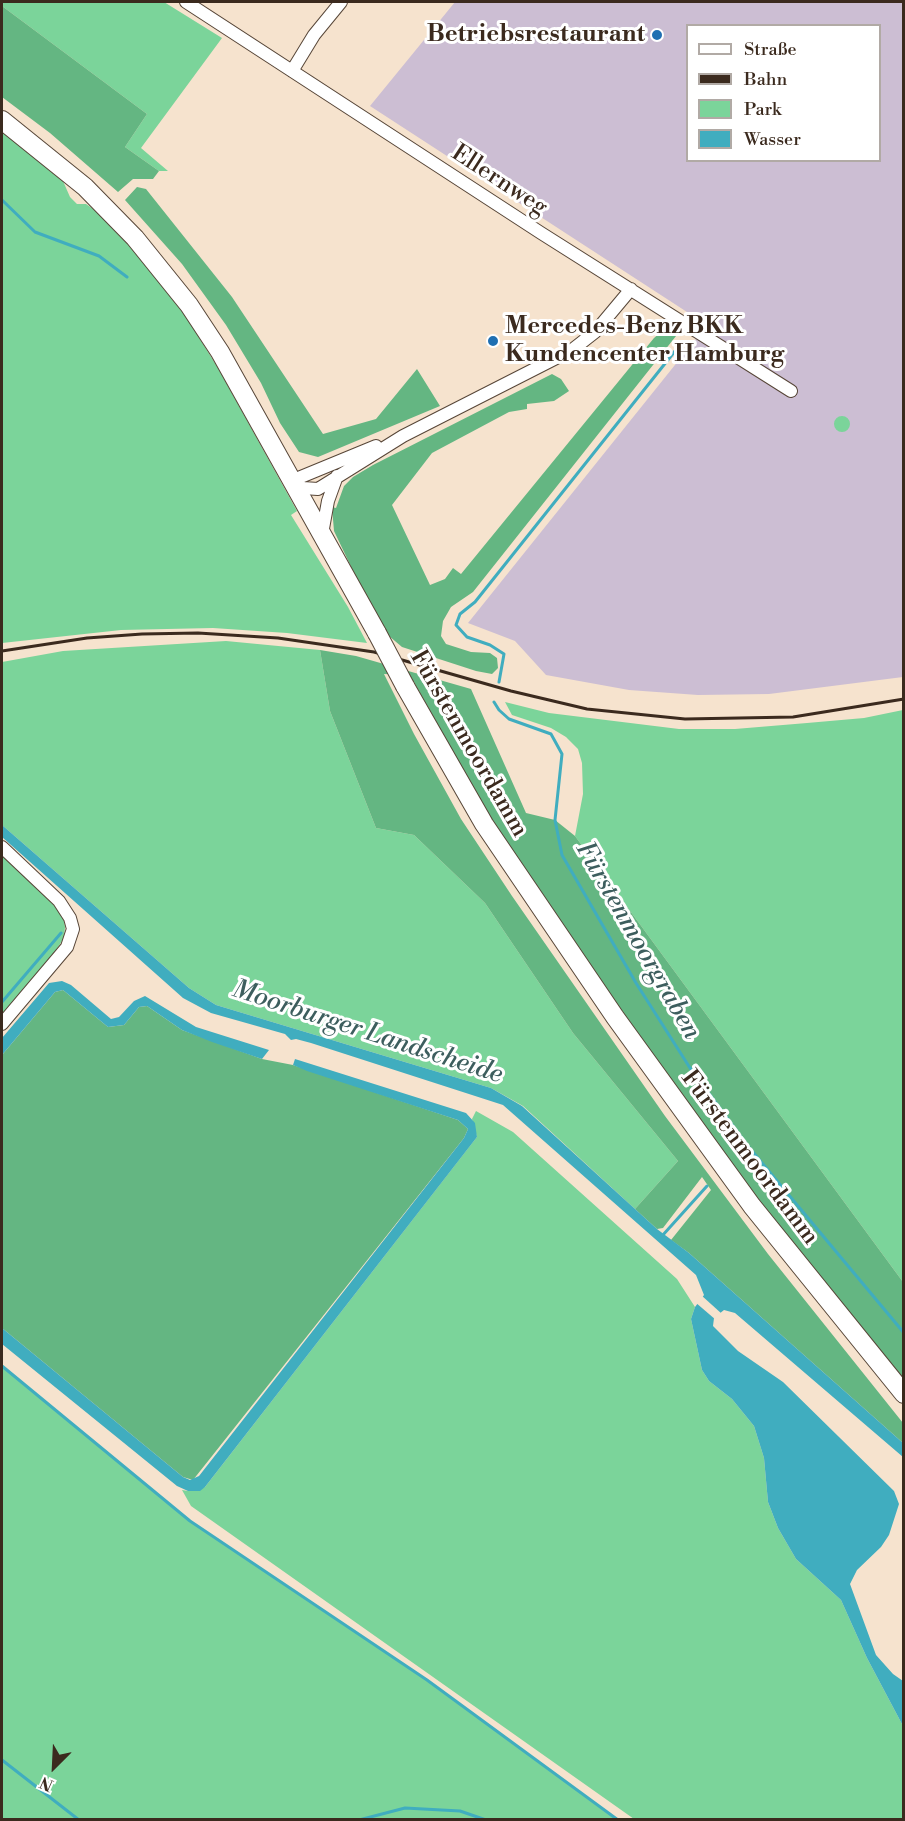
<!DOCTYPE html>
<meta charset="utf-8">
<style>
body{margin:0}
#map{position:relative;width:905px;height:1821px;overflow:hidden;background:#f6e3ce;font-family:"Libre Bodoni",serif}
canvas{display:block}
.frame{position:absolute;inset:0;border:3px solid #3b2a1e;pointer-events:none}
.legend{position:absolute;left:686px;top:24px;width:195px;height:138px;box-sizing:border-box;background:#fff;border:2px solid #b1aaa5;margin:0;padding:8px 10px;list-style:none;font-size:18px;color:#3b2a1e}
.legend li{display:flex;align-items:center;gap:12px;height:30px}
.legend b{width:30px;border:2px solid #b1aaa5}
.north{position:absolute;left:24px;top:1737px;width:60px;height:60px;-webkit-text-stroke:4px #fff;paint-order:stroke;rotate:204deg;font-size:16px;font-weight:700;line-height:24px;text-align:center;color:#3b2a1e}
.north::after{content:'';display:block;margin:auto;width:21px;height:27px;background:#3b2a1e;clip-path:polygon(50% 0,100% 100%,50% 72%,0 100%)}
</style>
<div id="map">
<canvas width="905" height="1821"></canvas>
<div class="frame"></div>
<ul class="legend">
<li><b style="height:8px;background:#fff"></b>Straße</li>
<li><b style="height:8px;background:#3b2a1e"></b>Bahn</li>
<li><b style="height:16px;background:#7bd49a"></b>Park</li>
<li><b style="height:16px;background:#40adbf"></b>Wasser</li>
</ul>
<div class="north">N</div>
</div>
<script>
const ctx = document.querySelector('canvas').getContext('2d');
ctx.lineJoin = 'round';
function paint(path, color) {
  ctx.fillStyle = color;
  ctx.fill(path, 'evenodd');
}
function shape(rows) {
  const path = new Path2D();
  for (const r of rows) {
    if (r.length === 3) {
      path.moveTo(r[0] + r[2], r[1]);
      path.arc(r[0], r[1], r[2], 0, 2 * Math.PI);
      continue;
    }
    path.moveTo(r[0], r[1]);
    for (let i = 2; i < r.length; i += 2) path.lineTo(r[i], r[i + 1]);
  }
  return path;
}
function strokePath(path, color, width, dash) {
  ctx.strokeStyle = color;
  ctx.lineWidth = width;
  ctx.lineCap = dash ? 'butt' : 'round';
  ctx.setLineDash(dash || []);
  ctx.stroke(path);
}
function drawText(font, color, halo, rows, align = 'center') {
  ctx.font = font + ' "Libre Bodoni",serif';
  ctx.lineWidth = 6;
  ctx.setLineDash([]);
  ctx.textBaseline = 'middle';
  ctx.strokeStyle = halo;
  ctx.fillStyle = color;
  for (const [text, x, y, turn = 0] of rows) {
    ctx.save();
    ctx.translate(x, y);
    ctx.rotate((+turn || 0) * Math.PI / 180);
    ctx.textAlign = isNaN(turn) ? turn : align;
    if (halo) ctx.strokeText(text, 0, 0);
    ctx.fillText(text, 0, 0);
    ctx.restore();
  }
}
const industrial = shape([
 [455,2,903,2,903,677,769,694,698,695,629,690,546,675,515,641,468,623,707,325,370,106],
 [688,26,880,26,880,160,688,160]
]);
const green = shape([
 [2,2,164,2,222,38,141,148,168,171,159,171,125,147,147,114,2,6],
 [2,129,59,172,70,197,77,204,86,204,109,220,177,302,218,368,297,511,291,515,348,607,367,643,287,633,213,628,121,630,2,643],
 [842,424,8],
 [226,641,320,650,330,711,376,828,414,835,485,903,573,1033,678,1161,635,1209,523,1106,491,1088,216,1005,189,988,2,825,2,662,63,651],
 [505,702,549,713,679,729,735,729,807,723,864,718,903,710,903,1282,575,836,583,794,582,763,578,749,566,737,551,728,512,715],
 [2,854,46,890,63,914,65,927,64,938,52,956,2,1016],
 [476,1111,513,1132,677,1279,695,1307,691,1319,702,1370,709,1381,732,1399,754,1426,764,1458,768,1502,778,1528,796,1559,841,1600,867,1658,903,1726,903,1819,634,1819,191,1506,182,1490,188,1491,205,1487,473,1142,477,1137,472,1119],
 [2,1366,190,1521,427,1680,618,1819,2,1819]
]);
const forest = shape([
 [2,6,147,114,125,147,159,171,153,179,133,179,118,192,50,133,2,97],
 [137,187,146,189,232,297,323,434,376,419,417,369,440,406,318,457,299,452,280,423,261,383,226,325,182,264,125,200],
 [670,324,680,331,473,592,451,607,443,621,441,636,446,644,471,652,490,653,497,658,498,668,492,674,476,671,402,647,389,636,382,623,378,623,334,531,332,507,336,508,344,486,353,477,373,465,552,374,561,379,569,391,554,401,527,404,527,409,509,412,432,453,392,505,430,585,445,579,453,568,461,574,654,338],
 [320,650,356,656,471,689,526,813,555,820,575,836,903,1282,903,1380,857,1328,713,1143,503,841,410,675,384,674,414,734,461,819,512,896,665,1116,768,1254,903,1423,903,1443,689,1253,671,1240,711,1190,702,1177,663,1228,657,1229,635,1209,678,1161,573,1033,485,903,414,835,376,828,330,711],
 [63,990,108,1027,124,1025,139,1007,147,1006,182,1030,262,1059,293,1065,458,1120,468,1129,464,1138,193,1480,183,1477,2,1328,2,1055,55,992]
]);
const water = shape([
 [2,825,189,988,216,1005,491,1088,522,1106,657,1229,689,1253,903,1443,903,1457,735,1313,724,1310,714,1318,713,1326,738,1351,783,1382,894,1491,899,1504,889,1535,881,1547,857,1570,850,1584,876,1655,893,1674,903,1681,903,1726,867,1658,841,1600,796,1559,778,1528,768,1502,764,1458,754,1426,732,1399,709,1381,702,1370,691,1319,695,1307,704,1295,696,1275,503,1105,311,1043,296,1039,291,1040,285,1034,211,1013,183,998,2,837],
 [62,981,71,985,111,1019,119,1017,134,1001,145,996,196,1027,269,1050,262,1059,212,1042,182,1030,147,1006,139,1007,124,1025,108,1027,63,990,55,992,2,1055,2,1038,49,983],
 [295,1059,466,1113,475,1123,477,1137,205,1487,200,1491,188,1491,177,1486,2,1344,2,1328,183,1477,190,1480,199,1476,464,1138,468,1129,458,1120,307,1071,293,1065]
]);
const pier = shape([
 [701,1295,722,1314,716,1320,695,1302]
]);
const stream = shape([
 [2,200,35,232,99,256,127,277],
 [499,682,504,654,490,645,467,637,456,625,460,614,475,602,675,351],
 [494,702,499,710,509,719,551,734,562,754,555,820,562,855,636,983,690,1068,747,1145,904,1333],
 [2,1002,61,933],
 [662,1236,707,1186],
 [2,1366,190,1521,427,1680,618,1820],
 [2,1760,79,1820],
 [359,1820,405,1808,460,1811,486,1820]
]);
const street = shape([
 [186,2,541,233,791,391],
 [292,71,314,35,341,2],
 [291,481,376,446],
 [294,483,303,488,318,489,403,436,572,350,595,332,631,289],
 [322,534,328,501,337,476],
 [2,847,59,901,70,918,73,929,67,947,2,1024]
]);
const secondary = shape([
 [2,120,85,187,135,238,189,305,220,352,377,633],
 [405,686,484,824,615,1017,752,1206,904,1394]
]);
const rail = shape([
 [2,651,87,638,142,634,198,633,278,638,374,652,511,691,587,709,685,719,793,717,904,699]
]);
const secondaryBridge = shape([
 [377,633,405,686]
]);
const markers = [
 [657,35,6,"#1f6fb2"],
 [493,341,6,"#1f6fb2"]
];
const poiNames = [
 ["Betriebsrestaurant",645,35],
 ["Mercedes-Benz BKK",505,327,"left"],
 ["Kundencenter Hamburg",505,355,"left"]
];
const streetNames = [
 ["Ellernweg",499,181,33],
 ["Fürstenmoordamm",468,744,60],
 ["Fürstenmoordamm",749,1158,53]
];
const waterNames = [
 ["Fürstenmoorgraben",637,941,60],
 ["Moorburger Landscheide",367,1033,18]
];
paint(industrial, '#ccbed3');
paint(green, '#7bd49a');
paint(forest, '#64b682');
paint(water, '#40adbf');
paint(pier, '#f6e3ce');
strokePath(stream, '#40adbf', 3);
strokePath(street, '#574638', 14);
strokePath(secondary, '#574638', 20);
strokePath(street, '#fff', 12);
strokePath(secondary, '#fff', 18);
strokePath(rail, '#3b2a1e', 3);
strokePath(secondaryBridge, '#574638', 20, []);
strokePath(secondaryBridge, '#fff', 18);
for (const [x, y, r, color] of markers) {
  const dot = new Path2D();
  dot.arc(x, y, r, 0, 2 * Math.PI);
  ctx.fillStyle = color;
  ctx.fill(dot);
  strokePath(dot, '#fff', 2);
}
drawText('bold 24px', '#3b2a1e', '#fff', poiNames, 'right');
drawText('24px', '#3b2a1e', '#fff', streetNames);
drawText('italic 26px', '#3d5e5e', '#fff', waterNames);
</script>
